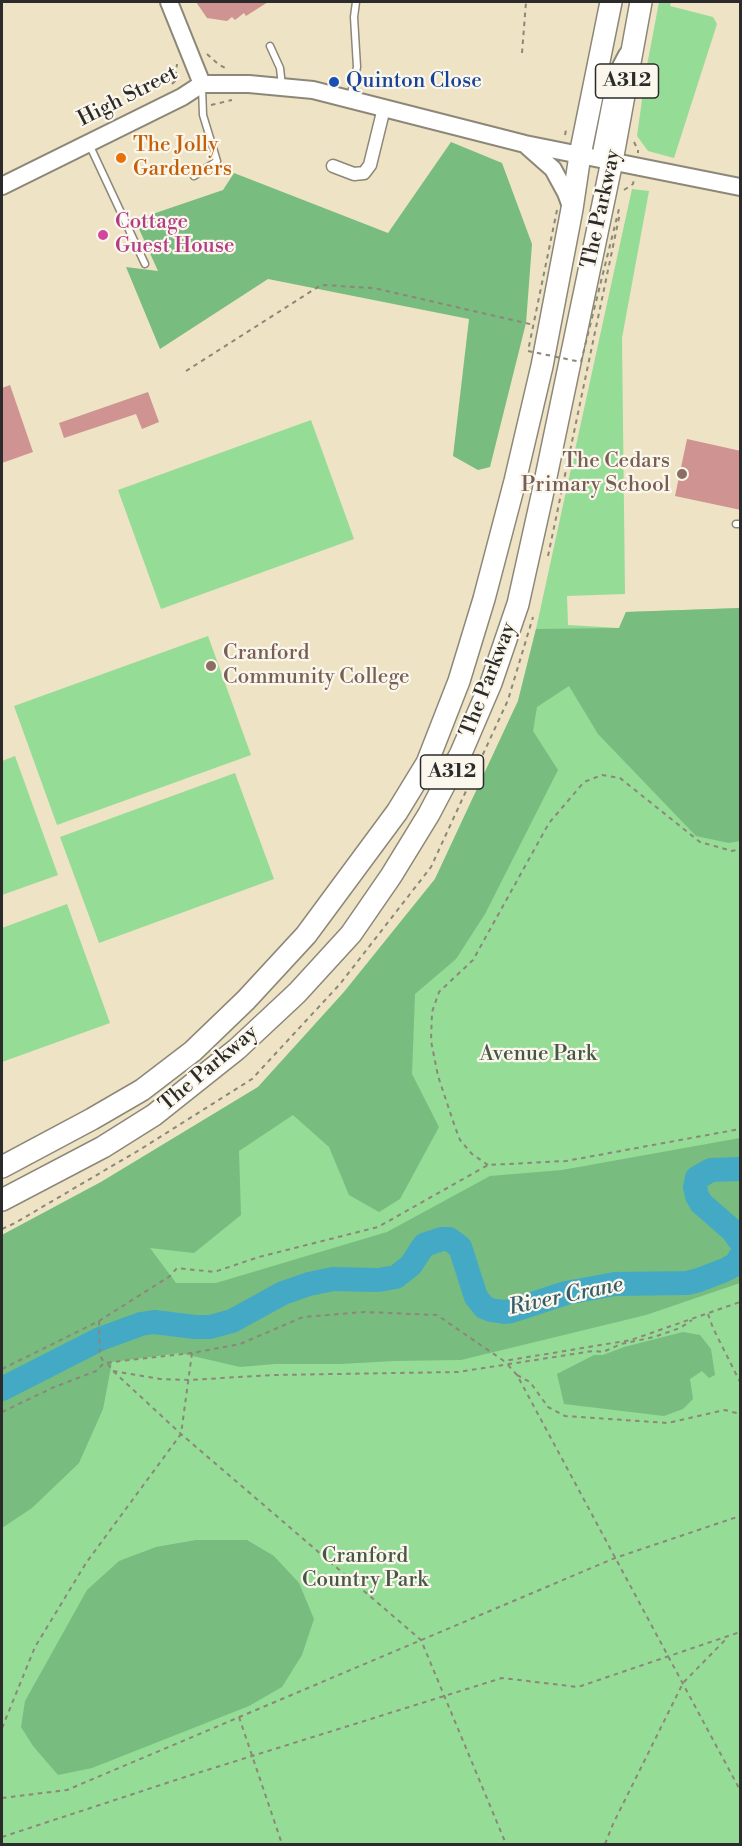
<!DOCTYPE html>
<style>
body{margin:0}
#map{position:relative;width:742px;height:1846px;overflow:hidden;background:#eee3c4;font-family:"Libre Bodoni",serif}
canvas{display:block}
.frame{position:absolute;inset:0;border:3px solid #2b2b2b;pointer-events:none}
</style>
<div id="map">
<canvas width="742" height="1846"></canvas>
<div class="frame"></div>
</div>
<script>
const ctx = document.querySelector('canvas').getContext('2d');
ctx.lineJoin = 'round';
function paint(path, color) {
  ctx.fillStyle = color;
  ctx.fill(path, 'evenodd');
}
function shape(rows) {
  const path = new Path2D();
  for (const r of rows) {
    path.moveTo(r[0], r[1]);
    for (let i = 2; i < r.length; i += 2) path.lineTo(r[i], r[i + 1]);
  }
  return path;
}
function strokePath(path, color, width, dash) {
  ctx.strokeStyle = color;
  ctx.lineWidth = width;
  ctx.lineCap = dash ? 'butt' : 'round';
  ctx.setLineDash(dash || []);
  ctx.stroke(path);
}
function drawText(font, color, halo, rows, align = 'center') {
  ctx.font = font + ' "Libre Bodoni",serif';
  ctx.lineWidth = 4.5;
  ctx.setLineDash([]);
  ctx.textBaseline = 'middle';
  ctx.strokeStyle = halo;
  ctx.fillStyle = color;
  for (const [text, x, y, turn = 0] of rows) {
    ctx.save();
    ctx.translate(x, y);
    ctx.rotate((+turn || 0) * Math.PI / 180);
    ctx.textAlign = isNaN(turn) ? turn : align;
    if (halo) ctx.strokeText(text, 0, 0);
    ctx.fillText(text, 0, 0);
    ctx.restore();
  }
}
const green = shape([
 [659,2,671,2,670,6,713,17,717,24,674,158,648,151,637,136,646,71],
 [632,189,649,191,622,338,625,594,567,596,568,625,619,628,626,612,740,608,740,1165,221,1325,2,1235,101,1182,258,1087,344,992,435,879,518,701,536,629],
 [311,420,354,539,161,609,118,490],
 [208,636,251,755,57,825,14,706],
 [15,756,58,875,2,895,2,761],
 [235,773,274,879,99,943,60,837],
 [67,904,110,1023,2,1062,2,928],
 [740,1269,740,1844,2,1844,2,1398,58,1369]
]);
const forest = shape([
 [451,142,502,163,532,244,526,323,490,467,478,470,453,456,469,319,268,279,160,349,126,267,158,271,135,220,223,190,234,173,388,233],
 [740,608,740,841,729,843,696,836,598,734,569,686,537,707,533,731,558,770,485,914,456,959,415,994,412,1074,439,1127,400,1199,379,1212,349,1195,329,1147,293,1115,239,1151,241,1215,194,1253,150,1248,176,1283,216,1283,387,1232,490,1176,562,1170,740,1138,740,1283,646,1315,461,1360,395,1361,340,1364,275,1364,240,1367,180,1353,112,1362,103,1409,79,1463,32,1508,2,1528,2,1235,101,1182,258,1087,344,992,435,879,518,701,536,629,619,628,626,612],
 [683,1332,700,1335,711,1349,715,1375,709,1378,702,1371,690,1379,693,1399,683,1409,664,1416,564,1404,557,1374,594,1355,603,1355,624,1347],
 [196,1540,247,1540,274,1556,299,1583,314,1619,302,1655,282,1687,249,1706,92,1768,58,1775,33,1746,21,1727,25,1701,87,1590,119,1561,156,1547]
]);
const river = shape([
 [740,1169,711,1170,697,1178,695,1187,697,1196,701,1203,733,1231,740,1241],
 [2,1389,100,1339,141,1324,154,1322,195,1327,210,1327,232,1321,283,1293,309,1284,333,1279,378,1280,396,1277,411,1265,424,1245,442,1239,449,1239,460,1247,476,1297,484,1307,491,1310,504,1312,511,1311,566,1293,615,1284,687,1283,699,1280,725,1270,736,1264,740,1257]
]);
const building = shape([
 [196,2,268,2,246,16,244,13,235,20,232,17,227,21,207,18],
 [10,385,33,452,2,463,2,388],
 [148,392,159,422,142,429,136,414,64,438,59,423],
 [687,439,741,451,741,510,675,496]
]);
const path = shape([
 [522,53,526,2],
 [207,54,218,64,227,69],
 [172,84,175,81,177,64],
 [211,105,232,100],
 [565,135,566,130],
 [634,142,638,150,638,153],
 [624,190,633,184,634,179],
 [186,371,321,285,374,288,534,325],
 [548,556,620,213],
 [488,1165,472,1154,460,1140,455,1127,438,1076,431,1041,432,1012,439,992,473,960,549,823,584,782,602,775,620,778,700,842,732,851,740,849],
 [2,1229,15,1223,141,1149,252,1079,340,984,431,867,508,700,533,617],
 [708,1314,713,1328,740,1382],
 [99,1321,100,1355,104,1363],
 [108,1364,113,1371,181,1434,421,1640,506,1844],
 [508,1365,517,1375,740,1790],
 [2,1369,99,1321,170,1276,177,1268,214,1272,259,1257,378,1227,488,1165,566,1161,740,1129],
 [113,1371,160,1379,188,1380,274,1375,458,1372,593,1351,603,1352,621,1344,654,1337,680,1328,692,1320],
 [517,1375,530,1382,548,1407,565,1416,668,1423,725,1410,740,1414],
 [2,1412,52,1388,96,1371,104,1363,192,1353,240,1344,303,1317,364,1312,437,1315,504,1361,631,1340,740,1302],
 [239,1717,282,1844],
 [2,1728,35,1647,86,1563,181,1434,192,1353],
 [2,1798,67,1790,615,1558,740,1516],
 [2,1837,188,1776,502,1678,578,1687,740,1632],
 [605,1844,613,1824,683,1683,727,1638]
]);
const service = shape([
 [270,46,280,68,282,86],
 [350,98,357,67,354,17,356,2],
 [89,144,145,264],
 [194,176,217,161,203,115,202,87],
 [736,524,740,524]
]);
const minor = shape([
 [333,166,354,174,364,173,370,165,384,108]
]);
const tertiary = shape([
 [169,2,202,84],
 [527,146,553,169,566,193,572,209],
 [600,158,616,76,627,55],
 [2,186,182,97,202,84,249,84,313,90,525,144,740,187]
]);
const trunk = shape([
 [2,1167,92,1119,142,1090,193,1051,246,1000,306,935,397,812,427,763,459,681,484,599,515,481,542,366,572,209,580,155,611,2],
 [2,1200,103,1147,154,1115,237,1049,297,993,351,934,391,876,429,814,461,753,491,683,518,604,542,496,612,161,641,2]
]);
const pathBridge = shape([
 [557,210,528,351,581,362,619,209]
]);
const markers = [
 [334,82,6,"#1a4fb4"],
 [121,158,6,"#e8710a"],
 [103,235,6,"#d1479c"],
 [682,474,6,"#8d6e63"],
 [211,666,6,"#8d6e63"]
];
const shields = [
 [627,81,63],
 [452,772,63]
];
const shieldNames = [
 ["A312",627,81],
 ["A312",452,772]
];
const transitNames = [
 ["Quinton Close",346,82]
];
const streetNames = [
 ["High Street",128,97,-27],
 ["The Parkway",602,209,-78],
 ["The Parkway",489,680,-69],
 ["The Parkway",209,1069,-40]
];
const foodNames = [
 ["The Jolly",133,146],
 ["Gardeners",133,170]
];
const hotelNames = [
 ["Cottage",115,223],
 ["Guest House",115,247]
];
const educationNames = [
 ["The Cedars",670,462],
 ["Primary School",670,486],
 ["Cranford",223,654,"left"],
 ["Community College",223,678,"left"]
];
const parkNames = [
 ["Avenue Park",538,1055],
 ["Cranford",365,1557],
 ["Country Park",365,1581]
];
const waterNames = [
 ["River Crane",566,1297,-12]
];
paint(green, '#95dc96');
paint(forest, '#78bc7f');
strokePath(river, '#44a9c4', 24);
paint(building, '#cf9491');
strokePath(service, '#8c8778', 9);
strokePath(minor, '#8c8778', 15);
strokePath(tertiary, '#8c8778', 20);
strokePath(trunk, '#8c8778', 24);
strokePath(path, '#8c8778', 2, [4.5, 4.5]);
strokePath(service, '#fff', 6);
strokePath(minor, '#fff', 12);
strokePath(tertiary, '#fff', 16);
strokePath(trunk, '#fff', 21);
strokePath(pathBridge, '#8c8778', 2, [4.5, 4.5]);
for (const [x, y, r, color] of markers) {
  const dot = new Path2D();
  dot.arc(x, y, r, 0, 2 * Math.PI);
  ctx.fillStyle = color;
  ctx.fill(dot);
  strokePath(dot, '#fbf7ec', 2);
}
for (const [x, y, w] of shields) {
  const box = new Path2D();
  box.roundRect(x - w / 2, y - 17, w, 34, 4.5);
  ctx.fillStyle = '#fbf7ec';
  ctx.fill(box);
  strokePath(box, '#2b2b2b', 1.5);
}
drawText('bold 20px', '#2b2b2b', null, shieldNames);
drawText('21px', '#164399', '#fbf7ec', transitNames, 'left');
drawText('21px', '#2b2b2b', '#fbf7ec', streetNames);
drawText('21px', '#c56008', '#fbf7ec', foodNames, 'left');
drawText('21px', '#b23c85', '#fbf7ec', hotelNames, 'left');
drawText('21px', '#785e54', '#fbf7ec', educationNames, 'right');
drawText('21px', '#465746', '#fbf7ec', parkNames);
drawText('italic 22px', '#355d68', '#fbf7ec', waterNames);
</script>
